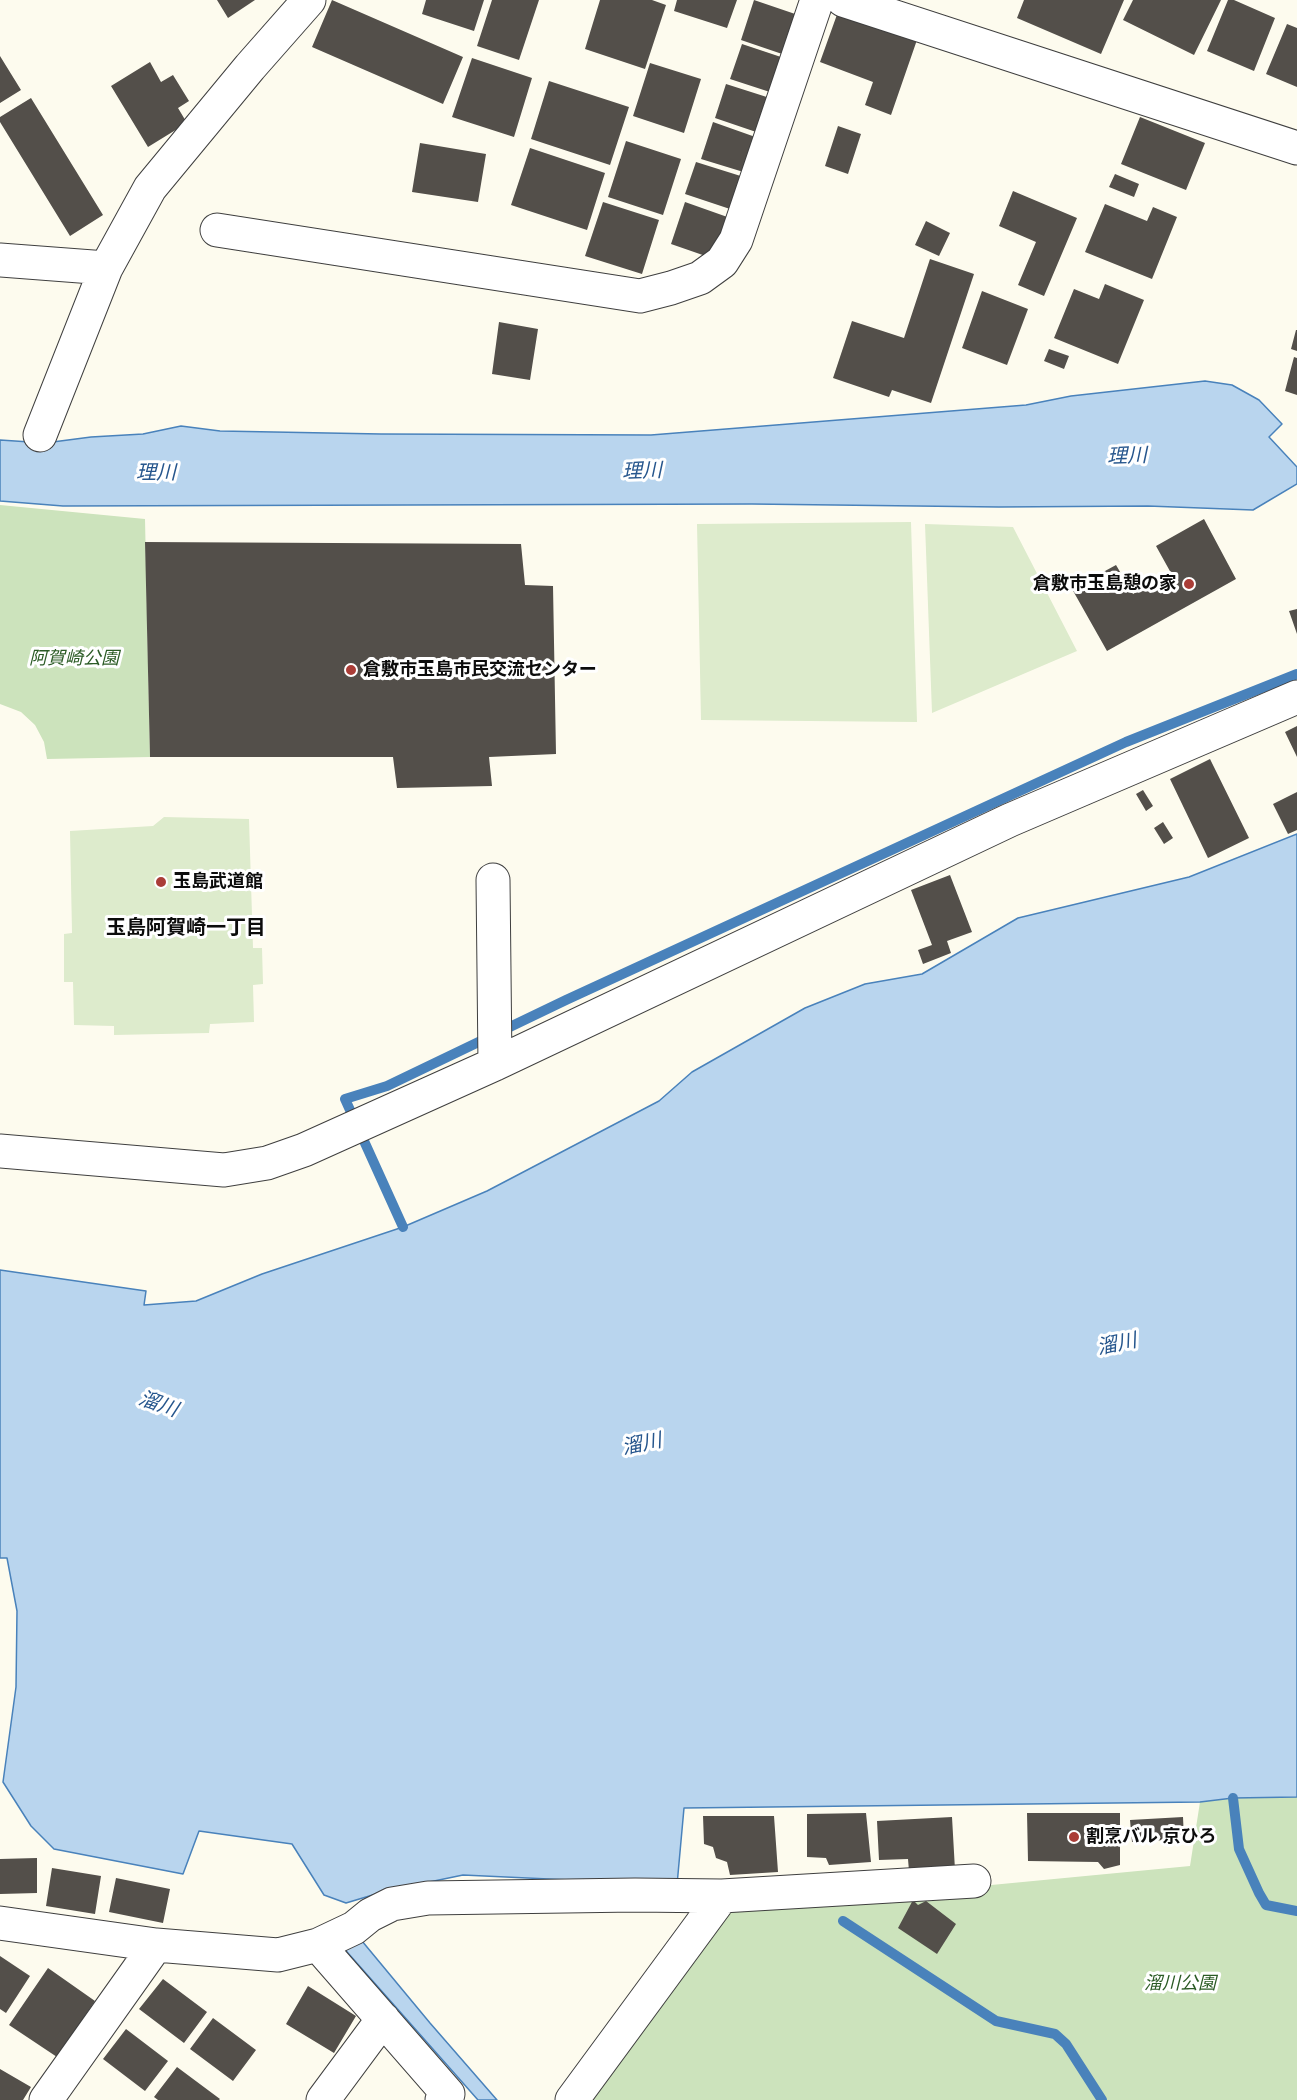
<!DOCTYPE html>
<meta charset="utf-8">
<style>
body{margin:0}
canvas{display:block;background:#fdfbee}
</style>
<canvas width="1297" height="2100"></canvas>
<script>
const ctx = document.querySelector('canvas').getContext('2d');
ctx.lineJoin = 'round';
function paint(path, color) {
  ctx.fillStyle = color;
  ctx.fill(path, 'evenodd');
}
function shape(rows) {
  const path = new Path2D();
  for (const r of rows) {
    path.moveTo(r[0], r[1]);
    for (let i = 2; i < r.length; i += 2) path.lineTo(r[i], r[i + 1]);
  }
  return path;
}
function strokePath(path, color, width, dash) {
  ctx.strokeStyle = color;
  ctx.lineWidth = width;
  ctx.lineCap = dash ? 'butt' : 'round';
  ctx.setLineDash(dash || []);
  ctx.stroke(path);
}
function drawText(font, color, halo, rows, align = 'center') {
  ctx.font = font + ' "Times New Roman","Noto Sans JP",serif';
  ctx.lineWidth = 6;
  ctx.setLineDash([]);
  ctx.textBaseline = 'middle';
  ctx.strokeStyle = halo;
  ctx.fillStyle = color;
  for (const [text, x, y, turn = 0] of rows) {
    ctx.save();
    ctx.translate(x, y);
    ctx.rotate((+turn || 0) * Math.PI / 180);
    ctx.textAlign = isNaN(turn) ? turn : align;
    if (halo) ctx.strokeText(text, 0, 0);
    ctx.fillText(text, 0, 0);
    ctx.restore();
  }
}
const green = shape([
 [0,505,145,519,150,757,47,759,44,742,35,725,21,712,0,704],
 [1297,1797,1297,2100,589,2100,730,1910,1190,1866,1200,1802,1233,1798]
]);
const pitch = shape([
 [911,522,917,722,701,720,697,524],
 [925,524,1013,527,1077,651,932,713],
 [164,817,249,819,253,948,262,948,263,984,253,985,254,1022,210,1024,209,1033,114,1035,114,1026,74,1025,73,982,64,982,64,934,72,933,70,831,153,826]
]);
const water = shape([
 [1205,381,1232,385,1259,400,1282,424,1269,437,1297,467,1297,484,1253,510,1148,506,999,507,752,504,63,506,0,501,0,440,45,443,91,437,143,434,181,426,220,431,381,434,651,435,1026,405,1071,396,1205,381],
 [1297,834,1297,1797,1233,1798,1200,1802,684,1808,677,1885,463,1875,386,1891,346,1903,324,1895,292,1844,199,1831,183,1874,54,1849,31,1826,3,1782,16,1687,17,1611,7,1558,0,1558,0,1270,146,1291,144,1305,196,1301,262,1274,403,1227,487,1191,659,1101,692,1072,805,1008,865,984,922,974,1018,918,1189,877,1297,834],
 [362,1941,430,2023,497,2100,478,2100,340,1944,362,1941]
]);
const stream = shape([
 [403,1227,345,1099,387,1086,566,1000,1126,742,1297,674],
 [1233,1798,1239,1849,1259,1893,1266,1905,1297,1911],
 [843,1921,996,2021,1055,2034,1066,2044,1102,2100]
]);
const building = shape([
 [217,0,255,0,228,18],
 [332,0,463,57,443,104,312,47],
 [426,0,484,0,474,31,422,14],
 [492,0,539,0,519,60,477,46],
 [600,0,652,0,666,5,645,69,585,49],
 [677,0,737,0,727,28,674,11],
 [754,0,801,16,788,56,741,40],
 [1024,0,1124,0,1101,54,1017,18],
 [1133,0,1221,0,1194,55,1123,20],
 [1228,0,1234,0,1275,18,1254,71,1207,51],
 [839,9,918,37,891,115,865,105,873,82,820,62],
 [1287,24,1297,28,1297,87,1266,74],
 [742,44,787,59,776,94,730,79],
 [0,56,21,90,0,103],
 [472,58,532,78,514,137,452,117],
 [150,62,161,82,173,75,189,101,178,108,187,123,148,147,111,86],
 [650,63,701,79,684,133,633,116],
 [549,81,629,107,610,165,531,139],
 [726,84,773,99,762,134,715,118],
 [31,98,103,215,70,236,0,122,0,117],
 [1140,117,1205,143,1186,190,1121,164],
 [713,122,761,139,750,174,701,159],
 [838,126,861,134,848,174,825,166],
 [626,141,681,159,663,215,608,197],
 [420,143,486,154,478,202,412,192],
 [530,148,605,173,587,230,511,205],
 [696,162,747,178,736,211,685,194],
 [1115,174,1139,184,1134,197,1109,187],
 [1013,191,1077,218,1044,296,1018,285,1036,242,999,226],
 [603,202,659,220,642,274,585,256],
 [685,202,733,219,720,261,671,244],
 [1105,204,1147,221,1153,207,1177,217,1152,279,1085,252],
 [926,221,950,233,939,256,915,245],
 [930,259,974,274,931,403,892,390,889,397,833,378,852,321,904,338],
 [1105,284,1144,300,1118,364,1054,338,1074,289,1099,299],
 [982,291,1028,309,1007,365,962,348],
 [499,322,538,329,530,380,492,374],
 [1296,330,1297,330,1297,351,1291,349],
 [1049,349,1069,356,1064,369,1044,361],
 [1294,357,1297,358,1297,395,1285,391],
 [1204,519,1236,579,1107,651,1072,589,1116,565,1133,594,1171,573,1156,546],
 [145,542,521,544,525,585,553,586,556,754,489,757,492,786,397,788,393,757,150,757],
 [1297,609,1297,634,1289,611],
 [1297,726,1297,757,1285,732],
 [1210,759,1249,838,1208,858,1170,779],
 [1143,790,1153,806,1146,811,1136,794],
 [1297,792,1297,830,1288,834,1273,804],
 [1163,822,1173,838,1164,844,1154,828],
 [950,875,972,932,947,941,951,953,923,964,918,950,932,945,911,890],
 [866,1813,871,1862,829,1865,826,1858,807,1857,807,1814],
 [1027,1813,1120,1813,1120,1865,1104,1869,1098,1862,1028,1861],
 [703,1816,774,1816,778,1872,730,1875,727,1862,716,1858,713,1847,704,1844],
 [952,1817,955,1870,909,1871,908,1859,879,1860,877,1821],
 [1183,1817,1184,1839,1132,1842,1130,1820],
 [37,1858,37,1893,0,1894,0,1859],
 [52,1868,101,1876,95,1914,46,1906],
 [116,1878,170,1889,163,1923,109,1912],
 [913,1900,918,1905,926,1901,956,1924,937,1954,898,1928],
 [0,1956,30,1976,6,2013,0,2009],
 [48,1968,95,2001,57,2057,9,2025],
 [163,1979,207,2012,184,2043,139,2009],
 [308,1986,356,2016,334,2053,286,2024],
 [213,2018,256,2050,233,2081,190,2049],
 [126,2029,168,2061,145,2091,103,2059],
 [177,2067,220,2099,219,2100,158,2100,154,2097],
 [0,2069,31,2087,23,2100,0,2100]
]);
const minor = shape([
 [843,0,1297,148],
 [217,230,640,296,671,288,700,278,722,262,736,240,817,0],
 [0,260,106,268,150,188,250,67,309,0],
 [40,435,106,268],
 [493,880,495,1064],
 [0,1151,224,1170,267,1163,304,1150,495,1064,1010,820,1297,697],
 [0,1923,156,1945,46,2100],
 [156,1945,278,1955,318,1945],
 [323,2100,383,2019],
 [442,2100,448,2094,318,1945,354,1928,370,1915,392,1904,428,1898,635,1895,722,1896],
 [572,2100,722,1896,974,1881]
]);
const markers = [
 [1189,584,6,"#aa3d37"],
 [351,670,6,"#aa3d37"],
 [161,882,6,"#aa3d37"],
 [1074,1837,6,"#aa3d37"]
];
const poiNames = [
 ["倉敷市玉島憩の家",1177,584,"right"],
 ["倉敷市玉島市民交流センター",363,670],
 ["玉島武道館",173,882],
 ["割烹バル 京ひろ",1086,1837]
];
const parkNames = [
 ["阿賀崎公園",74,659],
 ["溜川公園",1180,1984]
];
const waterNames = [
 ["理川",1127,457,-2],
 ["理川",642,472,-2],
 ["理川",156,474],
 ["溜川",1117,1345,-12],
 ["溜川",158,1405,19],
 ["溜川",642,1445,-12]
];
const neighbourhoodNames = [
 ["玉島阿賀崎一丁目",186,929]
];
paint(green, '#cce3bc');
paint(pitch, '#ddebcc');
paint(water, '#b9d5ee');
strokePath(water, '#4982bb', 1.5);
strokePath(stream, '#4982bb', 10);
paint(building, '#534f4a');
strokePath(minor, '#3f3f3f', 35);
strokePath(minor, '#fff', 33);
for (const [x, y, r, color] of markers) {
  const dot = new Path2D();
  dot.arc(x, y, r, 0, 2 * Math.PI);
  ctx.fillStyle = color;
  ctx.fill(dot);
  strokePath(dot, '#fff', 2);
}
drawText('bold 18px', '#0c0c0c', '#fff', poiNames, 'left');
drawText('italic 18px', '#2b5b25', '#fff', parkNames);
drawText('italic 20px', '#26568d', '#fff', waterNames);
drawText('bold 20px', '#0c0c0c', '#fff', neighbourhoodNames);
</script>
